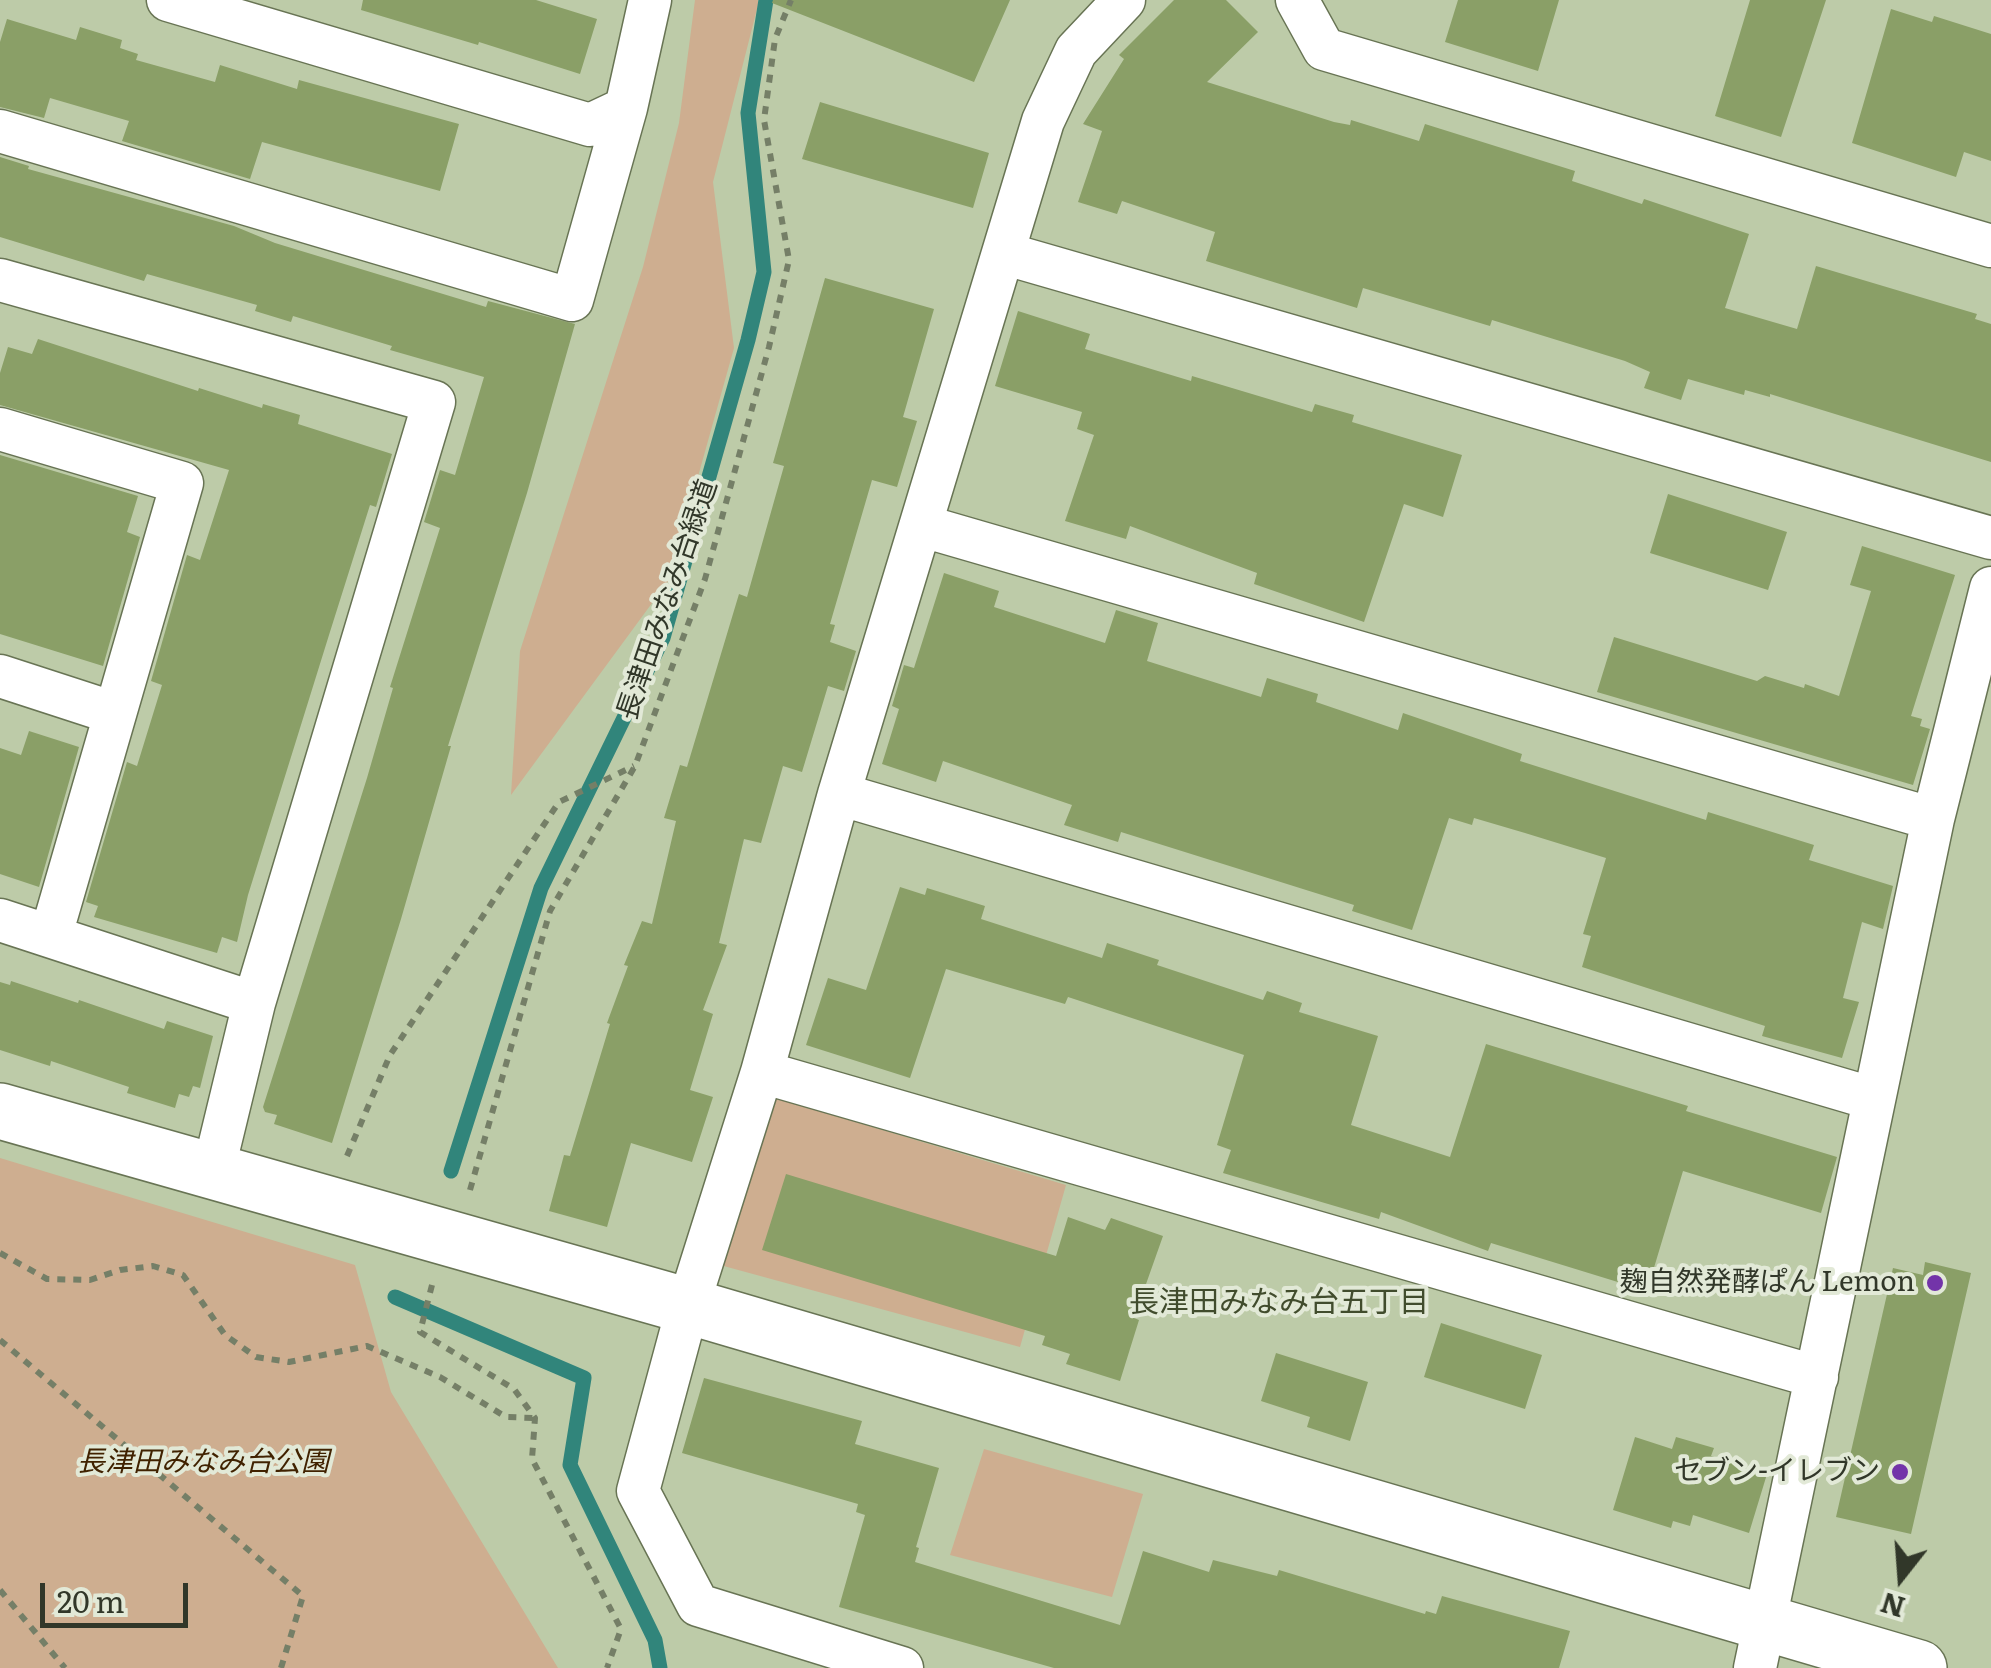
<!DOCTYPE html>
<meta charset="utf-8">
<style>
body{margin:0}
#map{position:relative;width:1991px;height:1668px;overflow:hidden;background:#bdcba8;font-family:Literata,serif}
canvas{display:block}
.north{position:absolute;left:1851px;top:1528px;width:100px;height:100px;-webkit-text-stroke:8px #e2e9d7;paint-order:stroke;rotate:197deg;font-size:28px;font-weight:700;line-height:40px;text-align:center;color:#313729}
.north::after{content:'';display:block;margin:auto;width:35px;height:45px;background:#313729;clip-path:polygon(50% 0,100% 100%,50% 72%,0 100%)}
.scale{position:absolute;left:40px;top:1583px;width:148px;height:45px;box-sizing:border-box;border:5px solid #313729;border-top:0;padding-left:12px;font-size:30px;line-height:35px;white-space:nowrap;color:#313729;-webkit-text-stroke:8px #e2e9d7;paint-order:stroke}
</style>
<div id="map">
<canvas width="1991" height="1668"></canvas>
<div class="north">N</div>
<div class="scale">20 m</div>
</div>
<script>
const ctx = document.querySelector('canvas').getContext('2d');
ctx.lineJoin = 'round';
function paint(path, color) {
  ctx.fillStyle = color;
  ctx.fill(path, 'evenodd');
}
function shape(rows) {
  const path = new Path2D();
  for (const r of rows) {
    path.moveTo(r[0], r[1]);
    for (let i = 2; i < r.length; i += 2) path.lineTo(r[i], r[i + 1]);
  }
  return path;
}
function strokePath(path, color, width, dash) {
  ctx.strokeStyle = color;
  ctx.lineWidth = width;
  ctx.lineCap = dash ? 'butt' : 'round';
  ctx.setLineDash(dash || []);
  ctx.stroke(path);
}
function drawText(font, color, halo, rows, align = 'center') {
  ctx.font = font + ' Literata,"Noto Sans JP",serif';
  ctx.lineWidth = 8;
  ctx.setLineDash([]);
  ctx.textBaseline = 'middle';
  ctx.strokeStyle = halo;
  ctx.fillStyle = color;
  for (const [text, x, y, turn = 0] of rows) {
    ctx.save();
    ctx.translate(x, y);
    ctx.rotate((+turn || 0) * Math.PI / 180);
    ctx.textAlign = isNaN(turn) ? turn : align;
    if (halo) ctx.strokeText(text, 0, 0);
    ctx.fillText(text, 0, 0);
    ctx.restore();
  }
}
const green = shape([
 [695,0,758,0,758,5,713,182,734,348,669,580,511,795,520,651,643,267,679,123],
 [769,1096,1066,1185,1020,1347,720,1265],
 [0,1158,355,1265,391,1392,558,1668,0,1668],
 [984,1449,1143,1494,1112,1597,950,1555]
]);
const stream = shape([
 [451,1171,541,888,663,638,748,340,764,272,748,113,766,0],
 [395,1297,584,1378,570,1465,655,1640,660,1668]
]);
const building = shape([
 [363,0,536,0,597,19,580,74,479,42,478,45,361,10],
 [773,0,1010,0,974,82,772,3],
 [1174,0,1226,0,1258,32,1207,82,1334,122,1350,125,1351,120,1419,141,1425,124,1575,171,1572,181,1642,204,1644,199,1749,234,1725,308,1797,329,1816,266,1977,314,1975,319,1991,324,1991,462,1770,394,1770,397,1745,390,1744,395,1688,379,1681,400,1644,388,1650,372,1625,361,1492,320,1490,326,1363,288,1357,308,1206,261,1215,232,1122,201,1117,214,1078,202,1102,131,1083,124,1124,59,1119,55],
 [1458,0,1559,0,1538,71,1445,42],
 [1750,0,1826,0,1781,137,1715,116],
 [1891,9,1932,22,1934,16,1991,34,1991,161,1964,152,1956,177,1852,143],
 [7,19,76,40,80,27,122,40,120,48,138,54,136,60,215,82,220,65,297,89,299,80,459,124,440,191,262,142,250,179,122,141,129,121,50,98,44,118,0,107,0,42],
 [820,102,989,153,973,208,802,159],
 [0,157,29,166,28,169,234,226,275,243,486,307,488,301,575,324,527,493,448,746,451,746,401,919,332,1143,274,1124,277,1115,265,1112,263,1107,367,778,393,688,390,687,440,528,424,522,440,470,455,475,484,377,390,350,392,346,293,316,291,322,255,311,257,305,147,274,144,281,0,237],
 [825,278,934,309,903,417,917,421,897,487,872,480,830,624,835,625,830,642,856,651,844,691,828,686,802,772,783,766,761,843,744,839,719,943,727,945,703,1010,713,1014,690,1090,713,1097,692,1162,631,1143,607,1227,549,1211,564,1155,570,1156,610,1024,607,1023,628,966,624,965,642,921,652,924,676,821,664,818,680,765,687,767,739,594,747,597,784,466,773,463],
 [1018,311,1090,334,1085,349,1191,381,1192,376,1312,412,1315,404,1354,415,1352,422,1462,455,1443,517,1404,504,1364,622,1254,584,1257,573,1130,526,1126,539,1065,521,1094,435,1077,429,1082,412,995,386],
 [38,339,198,391,199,388,262,408,263,404,300,415,298,424,392,454,376,507,370,505,329,635,248,895,237,942,222,937,217,953,94,917,98,906,86,902,127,762,137,766,162,685,151,681,187,555,200,560,229,470,0,405,0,373,8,347,32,354],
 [0,455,138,496,127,532,140,537,103,666,0,634],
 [1668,494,1787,532,1768,590,1650,553],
 [1862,546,1955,575,1911,716,1922,719,1920,726,1930,729,1913,785,1597,692,1614,637,1757,681,1765,676,1804,688,1805,684,1839,696,1871,591,1850,585],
 [944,573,999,591,994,607,1105,643,1116,610,1158,623,1147,661,1261,697,1267,678,1318,694,1316,702,1398,730,1403,713,1522,754,1520,761,1706,820,1708,812,1814,845,1809,860,1893,886,1883,929,1862,922,1843,998,1859,1002,1842,1058,1762,1036,1765,1026,1582,967,1591,936,1583,934,1606,858,1525,833,1474,818,1472,825,1449,818,1412,930,1352,911,1354,905,1121,832,1118,842,1064,825,1072,805,943,761,936,782,882,764,899,709,892,706,904,665,914,668],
 [29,731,79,747,39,887,0,874,0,748,21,755],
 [900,887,925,895,927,888,985,906,981,919,1102,958,1107,943,1159,960,1157,965,1263,1000,1267,991,1302,1003,1299,1012,1378,1036,1351,1125,1450,1157,1486,1044,1688,1106,1686,1111,1837,1157,1821,1213,1683,1171,1647,1291,1491,1243,1488,1251,1381,1212,1379,1219,1223,1173,1231,1150,1217,1145,1244,1055,1068,997,1065,1004,946,969,910,1078,806,1045,828,978,866,990],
 [11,981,78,1003,79,1000,164,1029,167,1021,213,1036,200,1088,193,1086,189,1097,179,1094,175,1108,127,1093,129,1087,51,1061,50,1066,0,1050,0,982,10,985],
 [786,1174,1056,1256,1068,1217,1105,1230,1111,1218,1163,1236,1134,1318,1139,1320,1120,1381,1066,1364,1070,1354,1042,1345,1045,1336,762,1250],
 [1925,1262,1971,1273,1911,1534,1836,1517,1893,1268,1923,1275],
 [1441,1323,1542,1355,1525,1409,1424,1377],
 [1276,1353,1368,1382,1350,1441,1307,1427,1310,1417,1261,1401],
 [704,1378,862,1421,855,1444,939,1468,916,1547,919,1548,915,1562,1120,1625,1143,1551,1209,1572,1213,1560,1277,1576,1279,1570,1425,1614,1426,1611,1436,1614,1442,1596,1570,1631,1559,1668,1054,1668,839,1607,865,1515,856,1512,858,1504,682,1453],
 [1635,1437,1672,1449,1676,1437,1714,1448,1711,1456,1767,1474,1749,1533,1693,1515,1690,1526,1673,1521,1671,1528,1613,1510]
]);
const path = shape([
 [347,1156,390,1055,559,802,634,766],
 [470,1190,550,911,635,766,705,579,769,347,789,260,764,120,775,39,791,0],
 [0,1253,47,1279,90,1280,120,1270,153,1266,183,1275,225,1335,256,1357,289,1362,367,1346,440,1377,506,1417,535,1418],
 [432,1285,420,1332,514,1389,535,1418,532,1459,621,1629,607,1668],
 [0,1340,303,1596,281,1668],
 [0,1590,65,1668]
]);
const minor = shape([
 [168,0,590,125,626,108,650,0],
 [1297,0,1324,49,1991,246],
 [0,131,572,300,626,108],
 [1003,253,1991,538],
 [0,280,434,402,254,1003,213,1172],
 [0,429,182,483,51,935],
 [923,526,1933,819],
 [0,676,114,713],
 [839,794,1874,1099],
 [0,920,254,1003],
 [762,1072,1817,1377],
 [902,1668,698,1605,638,1491,688,1306,762,1072,839,794,1043,121,1076,51,1124,0],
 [1755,1668,1933,819,1991,588]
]);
const tertiary = shape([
 [0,1111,688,1306,1919,1668]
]);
const markers = [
 [1935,1283,10,"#7334a9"],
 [1900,1472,10,"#7334a9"]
];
const streetNames = [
 ["長津田みなみ台緑道",668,600,-71]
];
const poiNames = [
 ["麹自然発酵ぱん Lemon",1915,1283],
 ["セブン-イレブン",1880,1472]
];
const parkNames = [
 ["長津田みなみ台公園",203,1463]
];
const neighbourhoodNames = [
 ["長津田みなみ台五丁目",1279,1303]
];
paint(green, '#ceae90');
strokePath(stream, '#31857b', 15);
paint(building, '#8a9f67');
strokePath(minor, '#687454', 45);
strokePath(tertiary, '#687454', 58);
strokePath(path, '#757f67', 6, [8, 8]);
strokePath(minor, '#fff', 42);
strokePath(tertiary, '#fff', 55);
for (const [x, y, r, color] of markers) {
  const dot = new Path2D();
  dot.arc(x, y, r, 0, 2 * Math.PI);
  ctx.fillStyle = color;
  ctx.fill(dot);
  strokePath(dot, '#e2e9d7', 4);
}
drawText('28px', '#313729', '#e2e9d7', streetNames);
drawText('28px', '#313729', '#e2e9d7', poiNames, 'right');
drawText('italic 28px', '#402200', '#e2e9d7', parkNames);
drawText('30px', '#414c2d', '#e2e9d7', neighbourhoodNames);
</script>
